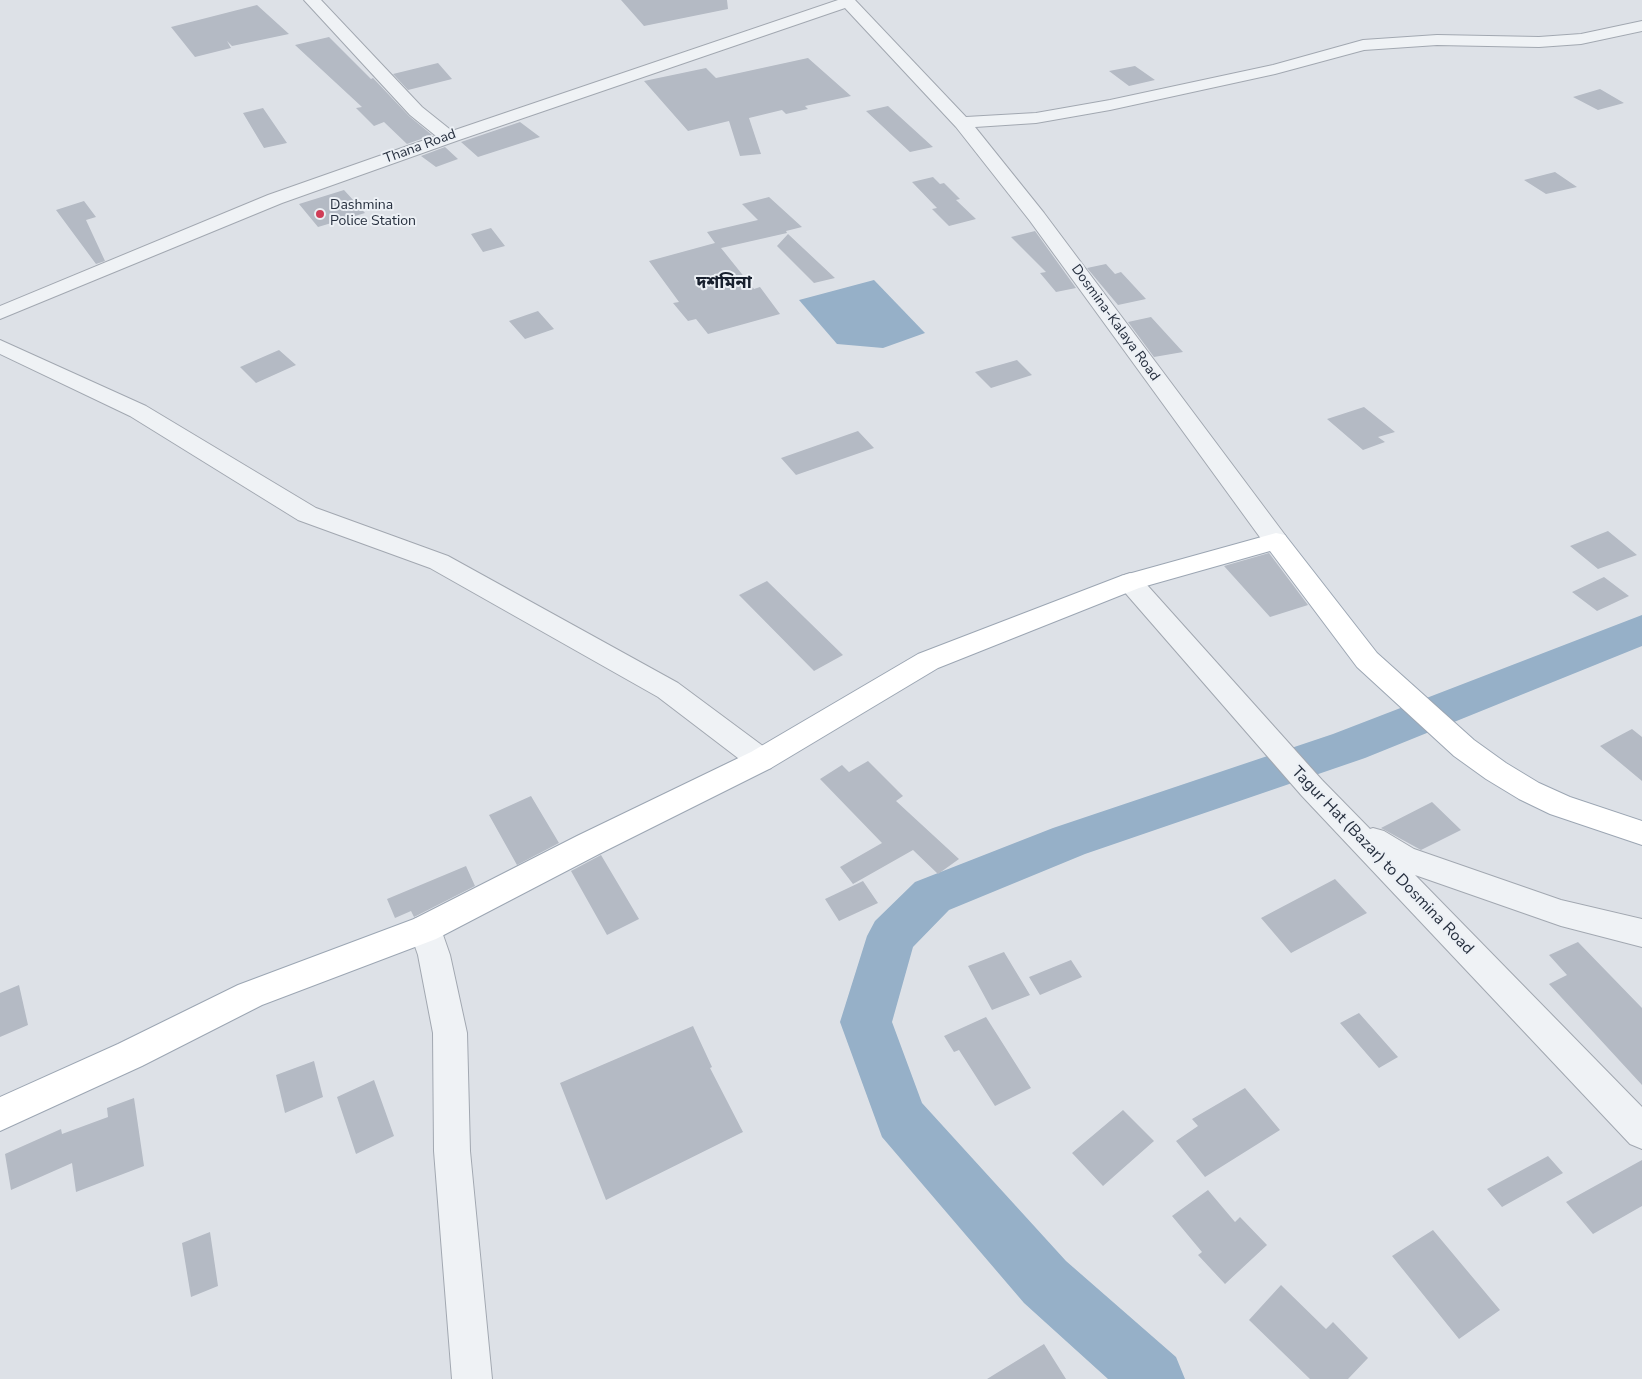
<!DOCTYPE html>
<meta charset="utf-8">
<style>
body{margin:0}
canvas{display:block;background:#dde1e7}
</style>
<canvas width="1642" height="1379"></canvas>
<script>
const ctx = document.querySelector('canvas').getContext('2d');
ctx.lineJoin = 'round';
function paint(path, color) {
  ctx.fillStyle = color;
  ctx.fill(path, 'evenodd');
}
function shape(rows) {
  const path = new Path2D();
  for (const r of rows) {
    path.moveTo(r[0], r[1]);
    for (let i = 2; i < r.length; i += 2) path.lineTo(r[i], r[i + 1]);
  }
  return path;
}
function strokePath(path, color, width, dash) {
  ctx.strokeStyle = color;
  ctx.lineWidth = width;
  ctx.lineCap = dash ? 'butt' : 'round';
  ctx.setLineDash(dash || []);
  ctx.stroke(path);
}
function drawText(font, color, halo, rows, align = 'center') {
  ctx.font = font + ' "Nunito Sans","Noto Sans Bengali",sans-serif';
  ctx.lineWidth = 4;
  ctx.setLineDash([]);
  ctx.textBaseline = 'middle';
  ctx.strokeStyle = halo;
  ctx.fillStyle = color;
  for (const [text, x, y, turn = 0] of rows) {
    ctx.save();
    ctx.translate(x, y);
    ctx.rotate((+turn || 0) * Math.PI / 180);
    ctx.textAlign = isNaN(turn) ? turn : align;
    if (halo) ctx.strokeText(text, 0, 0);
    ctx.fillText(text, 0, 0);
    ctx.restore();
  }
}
const water = shape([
 [874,280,925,333,883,348,837,344,799,300]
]);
const river = shape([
 [1642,615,1642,646,1365,758,1085,854,949,910,913,947,892,1022,922,1103,1066,1261,1176,1357,1185,1379,1108,1379,1024,1303,882,1137,840,1022,867,936,875,921,915,882,1053,828,1333,734,1642,615]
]);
const building = shape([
 [621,0,727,0,728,9,644,26],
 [257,5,289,34,232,46,227,41,231,48,195,57,171,27],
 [329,37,371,79,373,78,409,116,432,135,407,144,384,122,374,126,356,108,362,107,295,45],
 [808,58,851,96,805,106,808,109,786,114,782,110,749,118,761,154,740,156,729,121,688,131,644,81,706,68,716,78],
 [438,63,452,79,408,90,393,74],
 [1135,66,1155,80,1129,86,1109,71],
 [1600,89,1624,103,1598,110,1573,97],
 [888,106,933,147,910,152,866,111],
 [263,108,287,143,264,148,243,113],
 [520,122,540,137,478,157,461,142],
 [445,147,458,159,436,167,421,156],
 [1555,172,1577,187,1546,194,1524,180],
 [933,177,940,184,944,183,960,199,956,200,976,219,949,226,932,209,937,208,912,182],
 [344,190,365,213,318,227,299,204],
 [769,197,802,227,786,231,787,233,721,248,754,289,760,287,780,314,708,334,696,319,688,321,673,303,679,302,649,261,715,243,707,232,758,220,742,204],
 [84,201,96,217,86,220,105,261,96,264,56,210],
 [491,228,505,246,483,252,471,234],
 [1035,231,1076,288,1056,292,1040,273,1046,272,1011,237],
 [788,234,835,278,814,283,777,246],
 [1106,264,1115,274,1121,272,1146,299,1118,305,1087,268],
 [538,311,554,329,525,339,509,321],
 [1151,317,1183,352,1154,357,1128,322],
 [279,350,296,365,256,383,240,367],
 [1017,360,1032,375,991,388,975,372],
 [1364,407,1395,432,1378,437,1385,442,1363,450,1327,419],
 [858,431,874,448,796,475,781,458],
 [1608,531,1637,555,1598,569,1570,546],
 [1269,553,1308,605,1270,617,1224,566],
 [1604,577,1629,596,1597,611,1572,592],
 [767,581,843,655,814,671,739,595],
 [1632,729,1642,737,1642,781,1600,746],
 [868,761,903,796,896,801,959,859,938,874,913,850,853,884,840,867,882,843,820,779,842,765,849,772],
 [531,796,559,843,517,865,489,815],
 [1432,802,1461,830,1421,850,1381,828],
 [601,855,639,919,607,935,571,871],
 [466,866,475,886,414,917,411,911,395,918,387,899],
 [1335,879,1367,913,1291,953,1261,918],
 [863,881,878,903,839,921,825,899],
 [1578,942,1642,1008,1642,1085,1549,984,1567,975,1549,955],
 [1004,952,1030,995,992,1010,968,966],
 [1071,960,1082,977,1040,995,1029,977],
 [19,985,28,1025,0,1037,0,993],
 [1359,1013,1398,1057,1379,1068,1340,1023],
 [986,1017,1031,1088,995,1106,959,1050,954,1052,944,1036],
 [693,1026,712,1067,710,1068,743,1132,606,1200,560,1083],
 [314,1061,323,1097,285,1113,276,1075],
 [374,1080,394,1136,356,1154,337,1097],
 [1245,1088,1280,1130,1205,1177,1176,1141,1198,1126,1192,1119],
 [134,1098,144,1166,76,1192,72,1163,11,1190,5,1154,61,1129,62,1134,108,1117,107,1108],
 [1123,1110,1154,1141,1103,1186,1072,1153],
 [1548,1156,1563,1173,1502,1207,1487,1189],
 [1642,1160,1642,1206,1593,1234,1566,1202],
 [1208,1190,1235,1222,1240,1217,1267,1245,1225,1284,1198,1255,1202,1252,1172,1216],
 [1433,1230,1500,1310,1459,1339,1392,1256],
 [210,1232,218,1286,191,1297,182,1243],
 [1281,1285,1326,1329,1333,1322,1368,1358,1348,1379,1310,1379,1249,1320],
 [1044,1344,1066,1379,987,1379]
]);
const minor = shape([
 [304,0,321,0,422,107,452,131,838,0,855,0,966,117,1036,113,1110,100,1273,65,1363,40,1437,35,1539,37,1581,34,1642,21,1642,31,1581,44,1539,47,1437,45,1364,50,1275,74,1110,110,1036,123,975,127,1044,213,1285,535,1288,541,1285,547,1276,549,1267,547,1030,221,956,127,845,8,459,140,282,203,0,319,0,306,268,195,436,136,410,115,304,0],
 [0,340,146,406,316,508,448,556,678,683,771,752,775,760,771,768,761,771,751,768,658,697,430,568,298,520,130,416,0,354,0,340],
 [1130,573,1139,576,1322,780,1370,829,1373,828,1384,831,1414,849,1561,900,1642,919,1642,947,1561,926,1415,875,1642,1107,1642,1149,1630,1144,1302,796,1121,588,1117,582,1121,576,1130,573],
 [425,915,436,919,441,929,450,955,467,1033,470,1151,492,1379,452,1379,434,1151,433,1033,418,955,409,929,414,919,425,915]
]);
const major = shape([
 [1276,533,1285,535,1377,653,1474,740,1506,763,1539,783,1570,797,1642,821,1642,845,1550,814,1519,799,1486,779,1454,756,1357,667,1270,551,1139,588,938,668,771,768,599,854,436,939,262,1005,142,1066,0,1131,0,1097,118,1044,238,985,414,919,577,836,751,752,918,654,1121,576,1276,533]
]);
const markers = [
 [320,214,5,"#d03d57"]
];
const farStreetnames = [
 ["Thana Road",420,147,-20],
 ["Dosmina-Kalaya Road",1115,323,54]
];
const farPoinames = [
 ["Dashmina",330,206],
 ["Police Station",330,222]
];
const streetNames = [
 ["Tagur Hat (Bazar) to Dosmina Road",1382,861,46]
];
const farDistrictnames = [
 ["দশমিনা",724,284]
];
paint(water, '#96b0c8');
paint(river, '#96b0c8');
paint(building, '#b4bac4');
strokePath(minor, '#a2a8b1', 2);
strokePath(major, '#9ca6b3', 2);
paint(minor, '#eff2f5');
paint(major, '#fff');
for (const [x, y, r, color] of markers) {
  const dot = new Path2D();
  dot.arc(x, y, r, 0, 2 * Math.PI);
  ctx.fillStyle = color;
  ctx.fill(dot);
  strokePath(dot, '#ecf0f5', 2);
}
drawText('14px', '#262f3e', '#ecf0f5', farStreetnames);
drawText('14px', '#262f3e', '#ecf0f5', farPoinames, 'left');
drawText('16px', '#262f3e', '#ecf0f5', streetNames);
drawText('bold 18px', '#18202e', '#ecf0f5', farDistrictnames);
</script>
